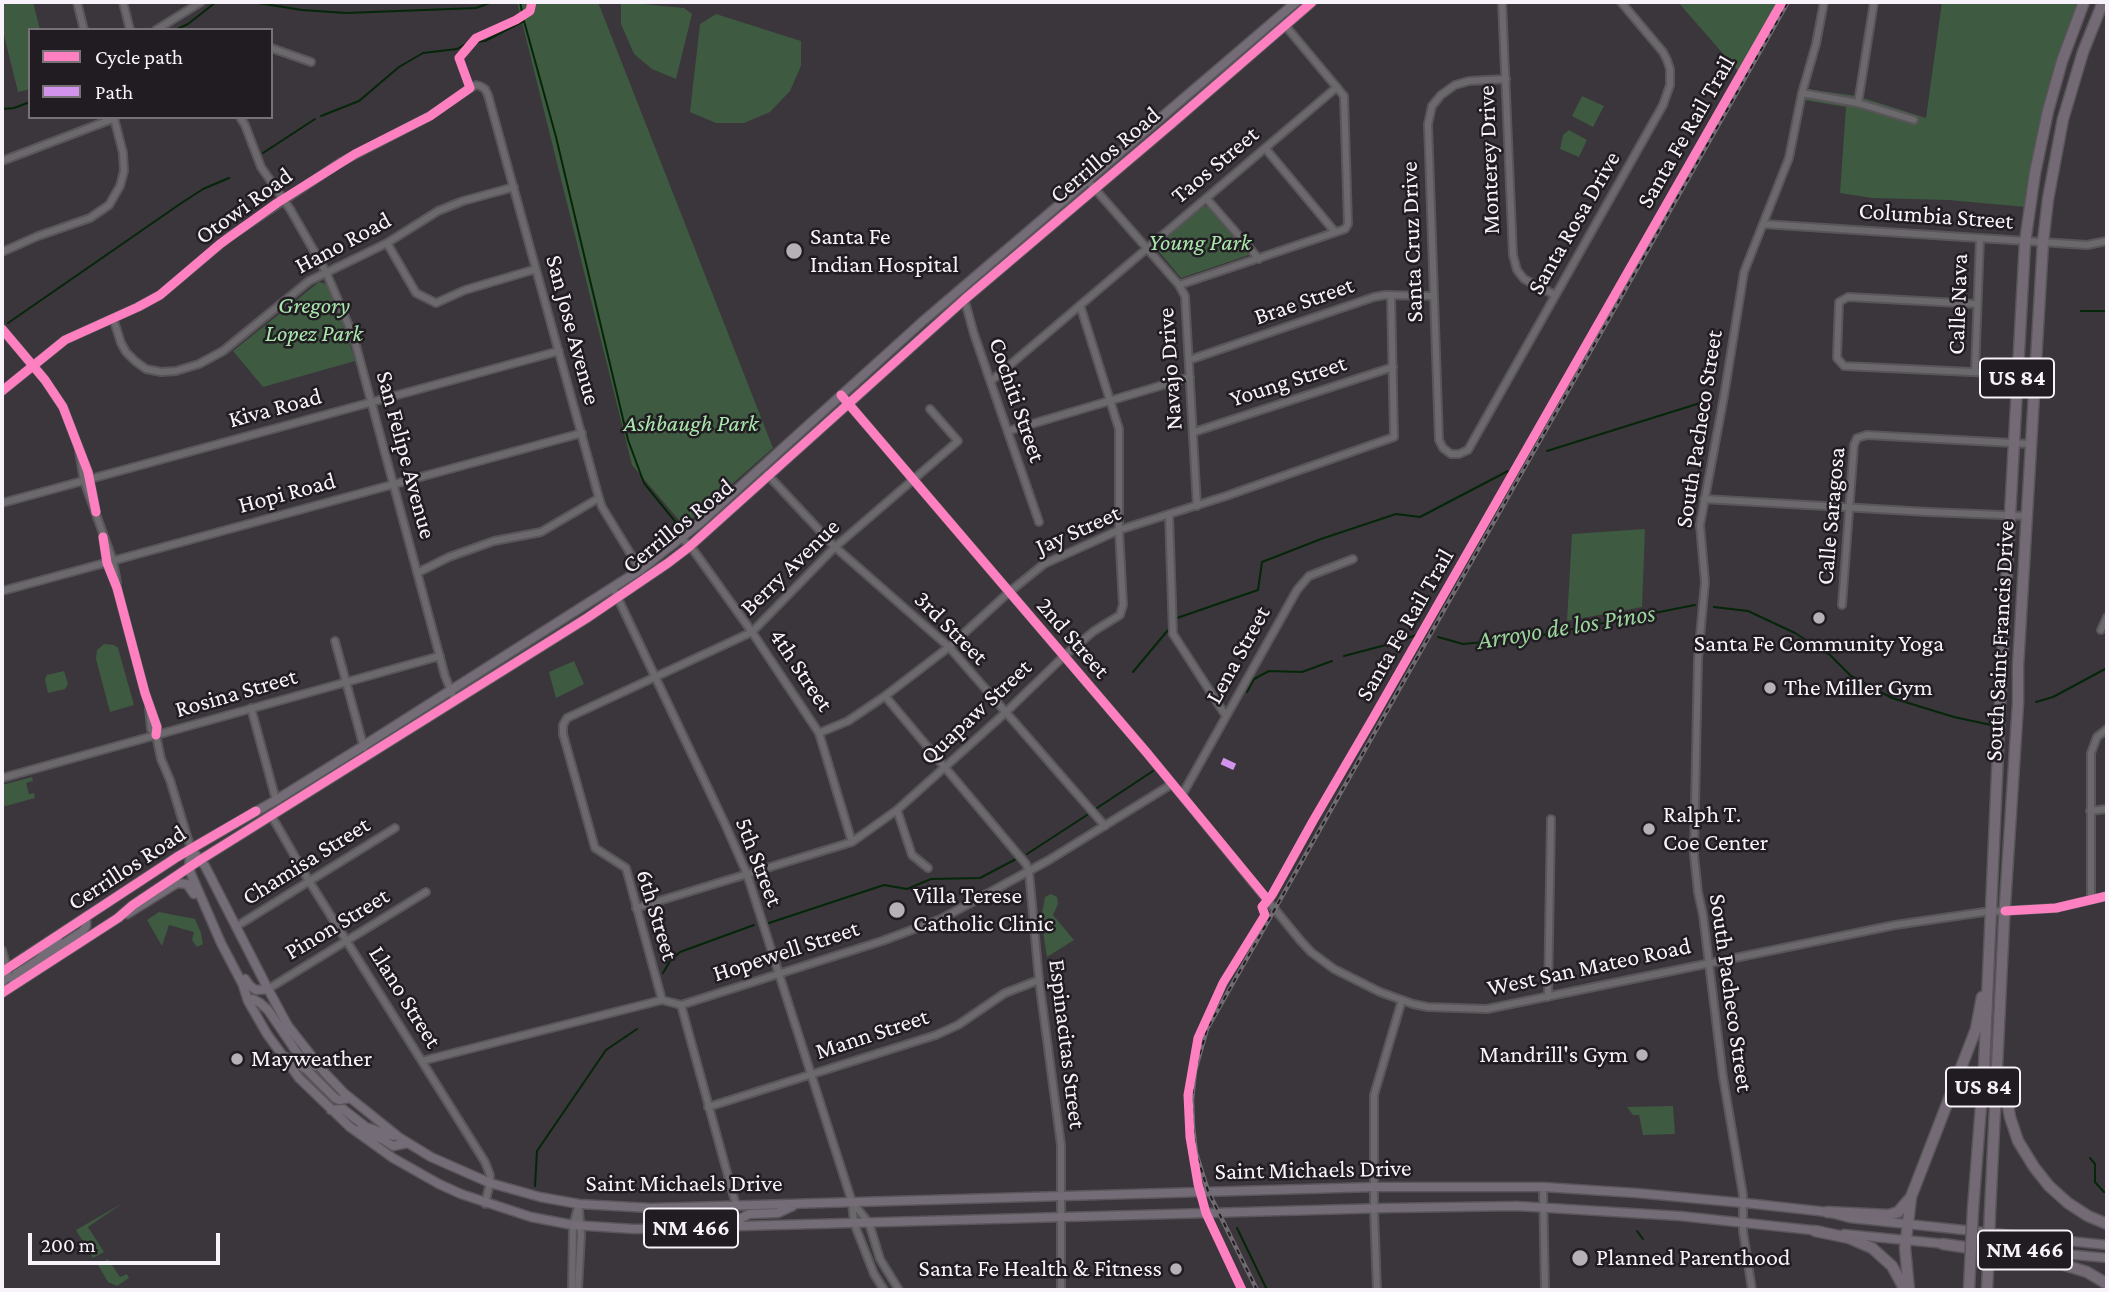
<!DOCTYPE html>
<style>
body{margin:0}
#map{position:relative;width:2109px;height:1292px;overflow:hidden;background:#3a363b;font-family:"Crimson Pro",serif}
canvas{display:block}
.frame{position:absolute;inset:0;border:4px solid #f8f2fa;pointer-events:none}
.legend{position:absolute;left:28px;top:28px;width:245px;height:91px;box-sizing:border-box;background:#201c21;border:2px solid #767278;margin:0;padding:9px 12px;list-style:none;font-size:21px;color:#f8f2fa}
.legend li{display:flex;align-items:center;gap:14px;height:35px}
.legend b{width:35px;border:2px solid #767278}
.scale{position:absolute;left:28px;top:1233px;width:192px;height:32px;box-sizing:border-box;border:4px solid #f8f2fa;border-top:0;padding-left:9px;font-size:21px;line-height:24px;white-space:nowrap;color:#f8f2fa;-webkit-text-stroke:5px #201c21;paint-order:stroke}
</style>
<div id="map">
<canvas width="2109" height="1292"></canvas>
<div class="frame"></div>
<ul class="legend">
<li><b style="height:9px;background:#ff80c0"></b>Cycle path</li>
<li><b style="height:9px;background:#d193ec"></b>Path</li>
</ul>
<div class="scale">200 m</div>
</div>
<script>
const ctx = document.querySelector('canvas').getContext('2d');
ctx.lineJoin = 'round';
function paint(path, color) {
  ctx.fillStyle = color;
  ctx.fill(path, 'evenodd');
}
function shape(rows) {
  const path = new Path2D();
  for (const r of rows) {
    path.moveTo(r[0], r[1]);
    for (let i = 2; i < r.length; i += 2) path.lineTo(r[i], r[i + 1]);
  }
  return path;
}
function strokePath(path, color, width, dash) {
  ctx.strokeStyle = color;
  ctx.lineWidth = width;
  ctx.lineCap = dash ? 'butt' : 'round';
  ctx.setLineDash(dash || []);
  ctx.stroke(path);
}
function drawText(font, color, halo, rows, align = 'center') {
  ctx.font = font + ' "Crimson Pro",serif';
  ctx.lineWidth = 5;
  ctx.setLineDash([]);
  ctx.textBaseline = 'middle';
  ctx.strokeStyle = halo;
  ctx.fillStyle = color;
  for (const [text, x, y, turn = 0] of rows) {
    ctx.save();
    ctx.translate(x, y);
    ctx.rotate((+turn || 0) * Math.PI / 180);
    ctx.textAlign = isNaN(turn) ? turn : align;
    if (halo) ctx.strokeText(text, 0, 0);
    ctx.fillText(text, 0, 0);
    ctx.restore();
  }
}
const green = shape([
 [2,2,33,2,40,30,30,30,30,89,18,92,2,27],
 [517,2,598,2,773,448,684,526,632,465],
 [621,2,684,8,692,14,676,79,652,69,634,54,621,24],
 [1678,2,1778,2,1738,71],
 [1942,2,2080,2,2026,207,1948,200,1872,198,1840,193,1846,107,1804,100,1806,89,1857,96,1926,118],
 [716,14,801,41,801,66,790,91,770,112,744,123,716,123,690,112,700,24],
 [1582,96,1604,106,1593,127,1572,116],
 [1569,130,1587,140,1579,157,1560,149,1563,135],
 [1204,206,1208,207,1249,255,1181,278,1155,247],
 [319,282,327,284,345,327,355,361,263,387,233,351],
 [1645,529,1642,607,1567,621,1572,534],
 [104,644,114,645,118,648,134,705,110,712,96,659,97,650],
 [574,661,584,684,556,698,549,672],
 [64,671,68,684,65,689,48,693,45,679,47,675],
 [32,777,33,781,26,783,29,794,34,793,35,798,2,807,2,785],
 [1051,894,1057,897,1058,904,1053,915,1074,940,1047,957,1041,919,1045,897],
 [159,912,195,919,201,933,203,944,197,947,192,940,194,932,169,925,162,946,147,920],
 [1673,1106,1675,1134,1645,1135,1643,1135,1639,1115,1633,1115,1627,1107],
 [123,1203,88,1227,104,1252,93,1258,76,1230],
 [108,1259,120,1277,127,1274,129,1278,117,1286,108,1282,98,1265]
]);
const stream = shape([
 [252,2,302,10,346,13,476,8,492,2],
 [524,21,556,137,628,440,644,483,678,525],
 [175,30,188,24,216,2],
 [476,42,485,41,524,21,520,2],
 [2,109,14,108,30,102],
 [321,116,359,101,399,67,423,53,457,49,469,42],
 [263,153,315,119],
 [2081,311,2107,311],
 [8,323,180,204,203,189,229,178],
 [1547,451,1713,399],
 [1714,607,1748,611,1795,633,1830,655,1851,676,1892,698,1954,717,1991,725],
 [1177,618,1258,590,1262,562,1321,539,1396,514,1420,517,1508,471],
 [1438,637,1463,644,1527,638,1695,605],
 [1344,656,1397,642,1419,634],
 [1133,672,1168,630],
 [1247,692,1254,679,1269,671,1302,672,1332,661],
 [2036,702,2053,697,2107,668],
 [1097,808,1153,771],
 [1027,854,1087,815],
 [769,923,884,885,907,889,931,879,980,878,1016,859],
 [663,973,670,961,680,952,754,925],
 [2090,1158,2095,1164,2095,1182,2104,1192,2107,1192],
 [535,1186,537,1151,606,1050,637,1029],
 [1237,1228,1267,1290],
 [1637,1231,1643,1239]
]);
const minor = shape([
 [77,2,84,30],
 [123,2,130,30],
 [1502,2,1513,255,1517,270,1524,279,1555,295],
 [156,30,201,2],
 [271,48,311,62],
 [1506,79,1469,81,1455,85,1441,95,1432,106,1428,124,1439,440,1443,448,1451,454,1459,454,1468,450,1663,105,1670,85,1670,69,1667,60,1663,52,1621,2],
 [1802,93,1858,103,1914,120],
 [1858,103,1874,2],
 [240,117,245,125,261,167,290,209,326,272,354,338,445,676,455,701],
 [1265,148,1335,232],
 [2,161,115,118],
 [1088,181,1179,285,1185,296,1197,506],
 [1206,198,1259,259],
 [1763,224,2087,245,2107,241],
 [387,243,416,293,436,303,465,290,536,269],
 [2,252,38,236,90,218,109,205,120,186,124,171,123,153,114,118],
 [1179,285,1345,229,1348,224,1344,96,1284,24],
 [964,298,974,334,1039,522],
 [1977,304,1848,297,1839,302,1837,358,1844,366,2035,375],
 [113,318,121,343,126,352,135,361,146,369,161,372,176,371,199,364,223,351,309,281,387,243,438,211,463,201,514,187],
 [2,329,45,380,63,407,88,472,96,512],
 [1189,360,1374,297,1385,295,1433,296],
 [1975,372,1980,238],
 [991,381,1337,87],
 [2,391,65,340,138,307,160,295,229,237,341,162,430,116,470,88,476,85,480,86,485,89,488,95,599,498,602,507,641,571],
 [841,395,1147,753,1300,940,1311,952,1334,969,1380,992,1413,1004,1428,1007,1487,1009,1895,925,1984,912,2056,908,2107,896],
 [1008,431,1190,377],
 [1194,432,1393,367],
 [79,450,84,481,113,561,117,583],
 [767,474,835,547,949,647,1105,826],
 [1704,499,1928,512,2027,516],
 [2,503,559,351],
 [1169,514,1173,634,1226,716],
 [103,537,107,563,117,588,145,693,157,727,156,735],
 [682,538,694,551,752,632,819,733,852,842],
 [417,573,449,557,494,541,541,532,599,498],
 [613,588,725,824,747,874,852,1202,854,1223,874,1274,884,1290],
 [2,591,582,433],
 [1842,605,1854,445,1857,438,1867,435,2031,444],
 [2101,630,2107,617],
 [335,641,364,748],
 [885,696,1026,864,1029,872,1039,980,1061,1145,1061,1290],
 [149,708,151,729,156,735,161,759,170,780,191,849],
 [251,708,276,800],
 [819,733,848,721,885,696,949,647,1008,593,1044,564,1119,530,1226,496,1394,437,1391,295],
 [2,778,440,656],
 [1182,795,1297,590,1309,576,1353,559],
 [897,810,912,855,928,868],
 [2090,811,2107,809],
 [271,815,309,881,485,1162,490,1175,490,1183,485,1204],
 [2091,900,2091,753,2097,737,2107,729],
 [636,908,852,842,897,810,945,767,1005,713,1064,656,1094,631,1120,615,1123,605,1119,530,1119,429,1080,305],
 [237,926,395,828],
 [2,950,7,968],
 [268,989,426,892],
 [1548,997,1551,819],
 [662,1000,626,868,595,848,563,734,563,725,567,718,752,632,835,547,958,441,930,409],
 [681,1005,736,1205],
 [422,1061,662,1000,681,1005,882,941,941,919,1049,860,1172,784],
 [708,1107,936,1035,958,1025,1005,993,1039,980],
 [1543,1187,1545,1290],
 [853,1203,869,1223,880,1259,899,1290],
 [572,1290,573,1225,579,1204],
 [578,1290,581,1235,579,1210],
 [1377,1290,1374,1209,1374,1095,1402,1000],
 [1752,1290,1743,1231,1743,1195,1723,1077,1703,915,1698,892,1694,855,1698,659,1705,582,1700,525,1724,396,1744,272,1789,158,1802,93,1816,44,1824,2]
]);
const major = shape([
 [191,849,189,867,191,874,221,943,243,985,248,1001,267,1034,299,1078,350,1127,393,1158,439,1184,461,1194,531,1217,573,1225,634,1229,1387,1208,1517,1206,1680,1216,1821,1231],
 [191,849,205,866,268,989,288,1026,325,1073,344,1093,400,1138,431,1157,490,1183,540,1197,579,1204,651,1208,1374,1187,1543,1187,1636,1193,1755,1204,1827,1212,1850,1218,2107,1245],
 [127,914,177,883,187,884,194,894],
 [40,966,57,948,83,931,86,926,86,918],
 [2,972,177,857,276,800,363,746,640,570,701,522,923,321,1296,2],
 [245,979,250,986,256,990,268,989],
 [2,983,7,977,7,968],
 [14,985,13,980,16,974,38,960,58,940],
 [2,993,118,918,133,905,200,860,587,618,668,563,689,547,965,299,1170,125,1312,2],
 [248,1001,253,999,260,1003,268,1010,298,1054,315,1066],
 [286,1057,306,1069,335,1098,339,1100,350,1098],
 [331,1110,343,1109,366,1127,394,1136],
 [359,1130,382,1139,393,1146,408,1143],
 [677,1225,698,1218,726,1217,732,1213,736,1205],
 [736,1227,740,1219,749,1214,778,1213,793,1206],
 [1844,1234,1946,1244],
 [1983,1246,2107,1258]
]);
const highway = shape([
 [2002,1073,2010,1117,2018,1141,2034,1167,2049,1186,2068,1203,2088,1216,2107,1224],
 [1973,1209,1984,1067,2002,662,2025,242,2035,173,2048,111,2062,61,2084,2],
 [1827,1212,1889,1215,1898,1212,1911,1197],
 [1990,1212,2004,920,2018,703,2018,666,2043,242,2048,199,2063,119,2083,52,2103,2],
 [1815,1231,1849,1238,1872,1248,1892,1266,1905,1290],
 [1943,1244,2045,1259,2087,1272,2107,1284],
 [1909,1290,1905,1248,1911,1197,1976,1029,1982,997],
 [1969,1290,1970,1268],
 [1987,1290,1988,1269]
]);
const rail = shape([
 [1257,1290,1208,1191,1196,1153,1193,1127,1192,1100,1195,1071,1207,1029,1788,2]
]);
const highwayBridge = shape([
 [1970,1268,1973,1209],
 [1988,1269,1990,1212]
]);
const quiet = shape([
 [1222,761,1237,768]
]);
const cycleway = shape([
 [2,329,45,380,63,407,88,472,96,512],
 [2,391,65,340,138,307,160,295,220,244,277,203,355,154,430,116,470,88,459,58,476,38,516,20,530,11,532,2],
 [841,395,1147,753,1268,900],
 [103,537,107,563,117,588,145,693,157,727,156,735],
 [2005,911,2056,908,2107,896],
 [2,972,177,857,256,811],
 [2,993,118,918,133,905,200,860,587,618,668,563,689,547,965,299,1170,125,1312,2],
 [1242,1290,1206,1213,1198,1184,1190,1137,1188,1095,1198,1038,1223,983,1265,915,1262,907,1272,895,1313,821,1372,720,1782,2]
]);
const markers = [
 [794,251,9,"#b6b0b7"],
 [1819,618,7,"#b6b0b7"],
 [1770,688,7,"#b6b0b7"],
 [1649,829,7,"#b6b0b7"],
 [897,910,9,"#b6b0b7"],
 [1642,1055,7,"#b6b0b7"],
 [237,1059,7,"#b6b0b7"],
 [1580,1258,9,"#b6b0b7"],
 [1176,1269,7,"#b6b0b7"]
];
const shields = [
 [2017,378,74],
 [1983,1087,74],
 [691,1228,94],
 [2025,1250,94]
];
const shieldNames = [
 ["US 84",2017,378],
 ["US 84",1983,1087],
 ["NM 466",691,1228],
 ["NM 466",2025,1250]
];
const streetNames = [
 ["Santa Fe Rail Trail",1686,132,-60],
 ["Cerrillos Road",1105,155,-40],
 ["Monterey Drive",1489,160,-92],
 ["Taos Street",1215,165,-40],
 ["Otowi Road",244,206,-36],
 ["Columbia Street",1936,216,4],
 ["Santa Rosa Drive",1574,223,-60],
 ["Santa Cruz Drive",1412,242,-92],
 ["Hano Road",343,243,-28],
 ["Brae Street",1304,301,-19],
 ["Calle Nava",1958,304,-88],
 ["San Jose Avenue",573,330,75],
 ["Navajo Drive",1170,369,-94],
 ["Young Street",1288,381,-18],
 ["Cochiti Street",1017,400,71],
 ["Kiva Road",275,408,-15],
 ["South Pacheco Street",1699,429,-81],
 ["San Felipe Avenue",406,455,75],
 ["Hopi Road",287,493,-15],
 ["Calle Saragosa",1831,516,-85],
 ["Cerrillos Road",678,526,-39],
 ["Jay Street",1078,530,-24],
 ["Berry Avenue",790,567,-44],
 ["Santa Fe Rail Trail",1405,625,-60],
 ["3rd Street",951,628,45],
 ["2nd Street",1073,638,49],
 ["South Saint Francis Drive",2000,641,-87],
 ["Lena Street",1238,655,-61],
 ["4th Street",801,670,56],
 ["Rosina Street",236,693,-16],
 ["Quapaw Street",976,712,-43],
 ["Chamisa Street",306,861,-32],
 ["5th Street",759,862,69],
 ["Cerrillos Road",127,868,-33],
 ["6th Street",657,915,73],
 ["Pinon Street",337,924,-31],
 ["Hopewell Street",786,951,-18],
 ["West San Mateo Road",1589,967,-12],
 ["South Pacheco Street",1731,993,82],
 ["Llano Street",405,997,58],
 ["Mann Street",872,1034,-18],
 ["Espinacitas Street",1067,1044,83],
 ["Saint Michaels Drive",1313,1170,-1],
 ["Saint Michaels Drive",684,1184]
];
const poiNames = [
 ["Santa Fe",810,237],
 ["Indian Hospital",810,265],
 ["Santa Fe Community Yoga",1819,644,"center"],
 ["The Miller Gym",1784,688],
 ["Ralph T.",1663,815],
 ["Coe Center",1663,843],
 ["Villa Terese",913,896],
 ["Catholic Clinic",913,924],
 ["Mandrill's Gym",1628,1055,"right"],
 ["Mayweather",251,1059],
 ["Planned Parenthood",1596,1258],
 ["Santa Fe Health & Fitness",1162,1269,"right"]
];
const parkNames = [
 ["Young Park",1200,243],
 ["Gregory",314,306],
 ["Lopez Park",314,334],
 ["Ashbaugh Park",691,424]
];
const waterNames = [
 ["Arroyo de los Pinos",1566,627,-9]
];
paint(green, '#3e5a40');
strokePath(stream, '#052609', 2);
strokePath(minor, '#59555a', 10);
strokePath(major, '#59555a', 11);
strokePath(highway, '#59555a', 13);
strokePath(minor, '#6c696d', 6);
strokePath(major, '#746c76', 8);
strokePath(highway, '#746a76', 10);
strokePath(rail, '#706c71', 4.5);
strokePath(rail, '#201c21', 2, [5]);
strokePath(highwayBridge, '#59555a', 13, []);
strokePath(highwayBridge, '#746a76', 10);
strokePath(quiet, '#d193ec', 7, [14, 7]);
strokePath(cycleway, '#ff80c0', 9);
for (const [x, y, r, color] of markers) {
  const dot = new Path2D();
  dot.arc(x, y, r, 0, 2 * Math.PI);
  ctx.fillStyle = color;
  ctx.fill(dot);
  strokePath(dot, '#201c21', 2.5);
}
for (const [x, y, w] of shields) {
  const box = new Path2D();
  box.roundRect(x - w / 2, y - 19.5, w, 39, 5);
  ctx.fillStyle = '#201c21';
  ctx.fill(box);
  strokePath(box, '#f8f2fa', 2);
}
drawText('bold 23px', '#f8f2fa', null, shieldNames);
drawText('24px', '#f8f2fa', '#201c21', streetNames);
drawText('24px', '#f8f2fa', '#201c21', poiNames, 'left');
drawText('italic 24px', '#aae7ad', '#201c21', parkNames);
drawText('italic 26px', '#9ad69d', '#201c21', waterNames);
</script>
